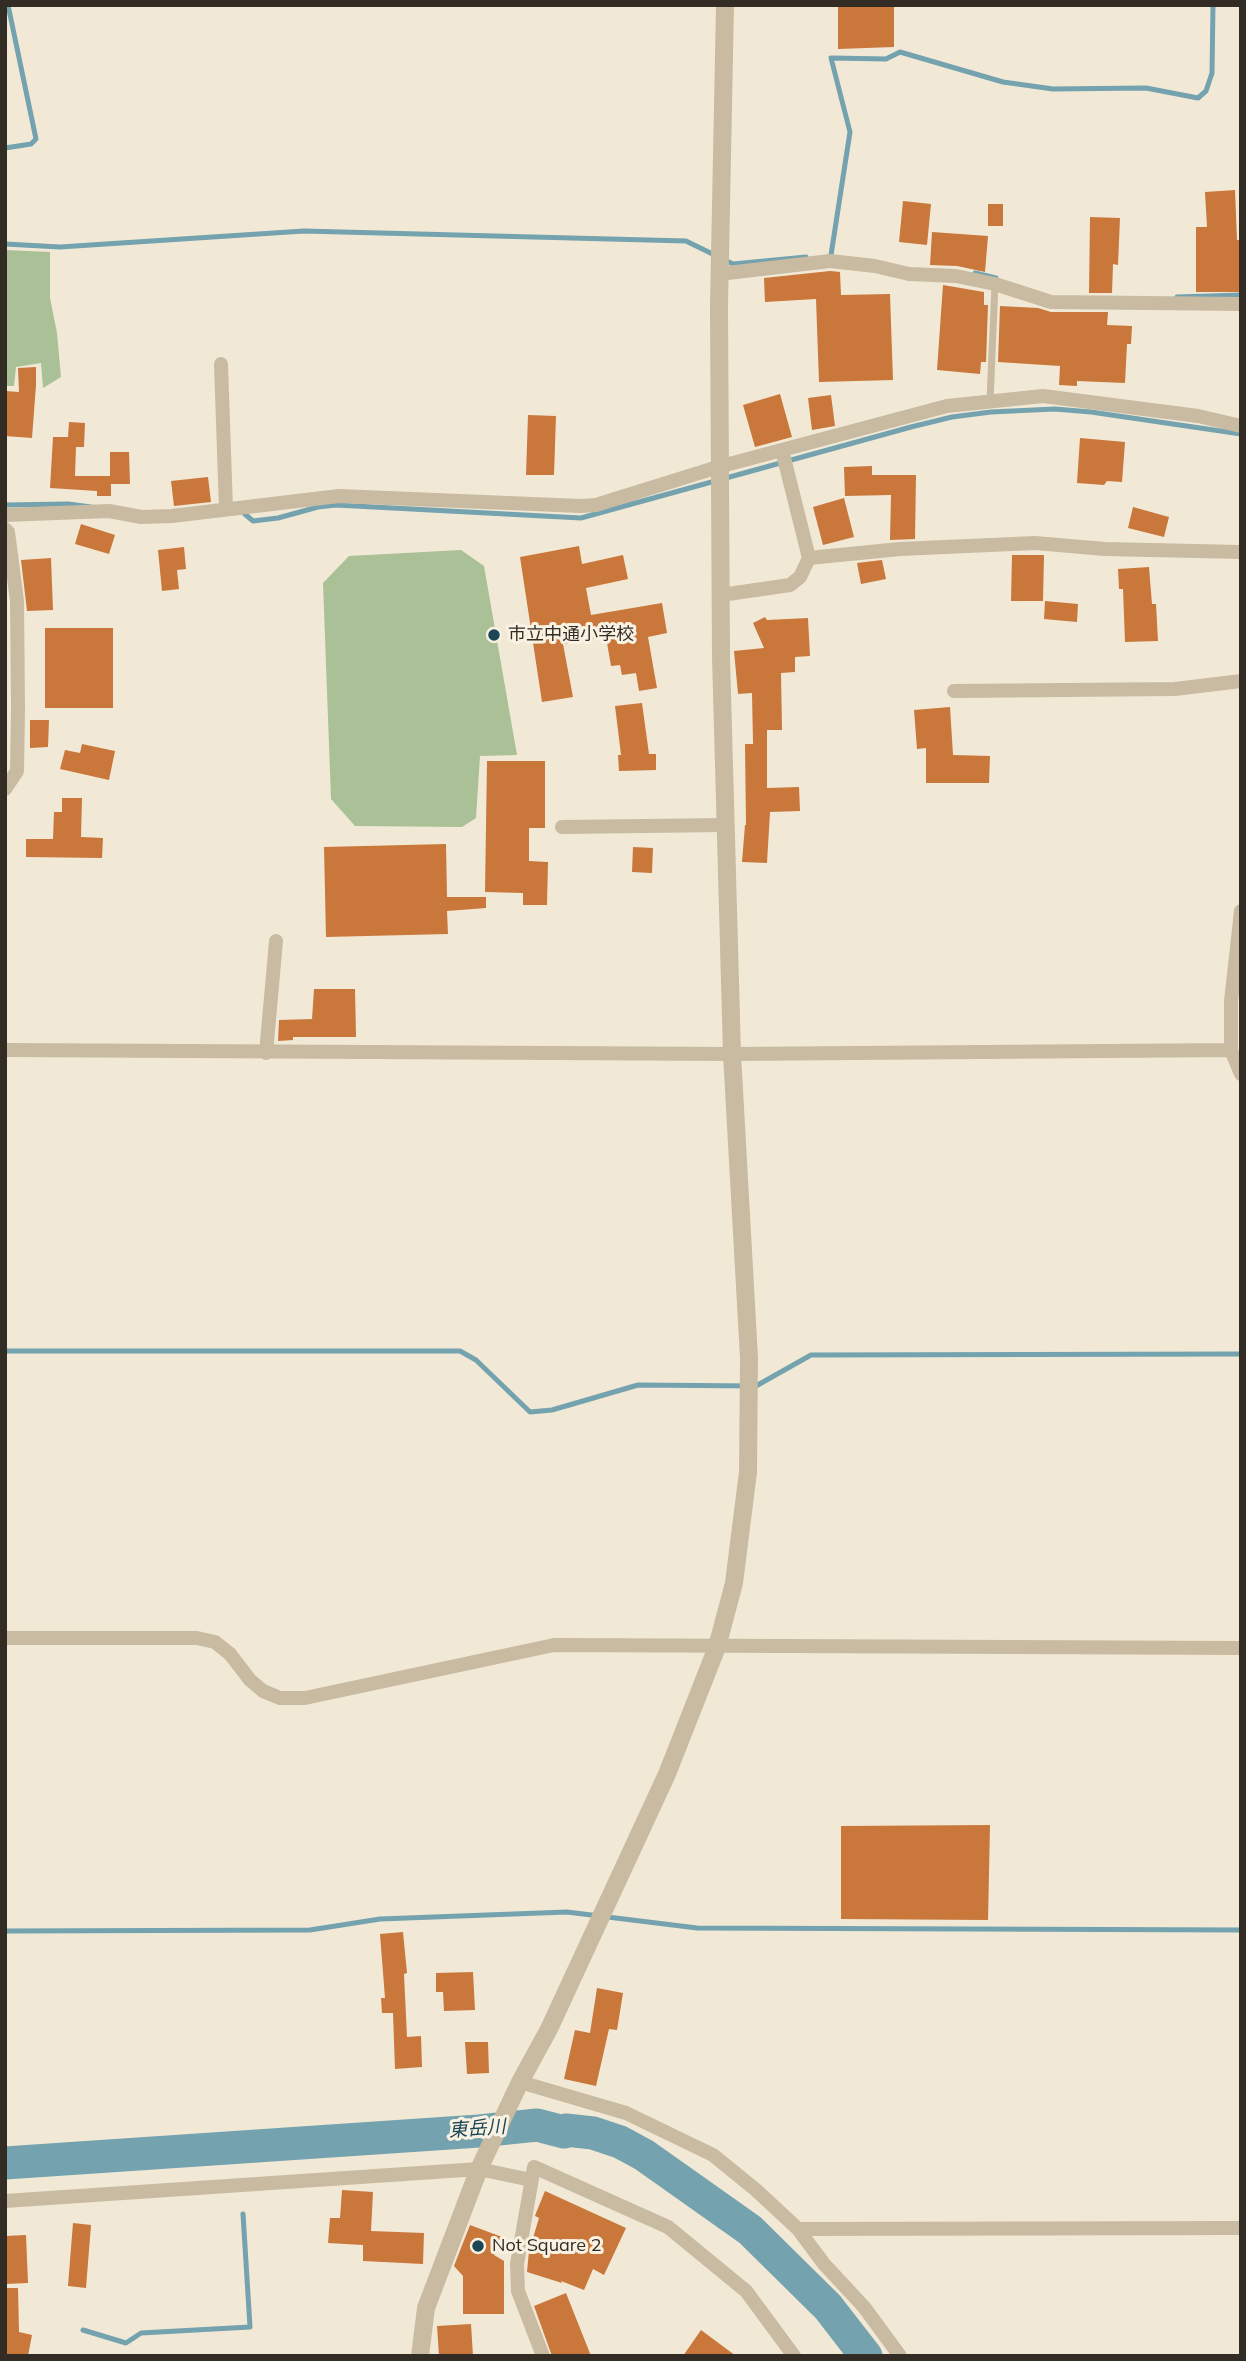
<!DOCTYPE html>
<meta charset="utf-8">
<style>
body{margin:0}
#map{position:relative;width:1246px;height:2361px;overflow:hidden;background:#f1e9d6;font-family:Mulish,sans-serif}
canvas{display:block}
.frame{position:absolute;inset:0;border:7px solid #332c24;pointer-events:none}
</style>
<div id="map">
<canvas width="1246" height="2361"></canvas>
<div class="frame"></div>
</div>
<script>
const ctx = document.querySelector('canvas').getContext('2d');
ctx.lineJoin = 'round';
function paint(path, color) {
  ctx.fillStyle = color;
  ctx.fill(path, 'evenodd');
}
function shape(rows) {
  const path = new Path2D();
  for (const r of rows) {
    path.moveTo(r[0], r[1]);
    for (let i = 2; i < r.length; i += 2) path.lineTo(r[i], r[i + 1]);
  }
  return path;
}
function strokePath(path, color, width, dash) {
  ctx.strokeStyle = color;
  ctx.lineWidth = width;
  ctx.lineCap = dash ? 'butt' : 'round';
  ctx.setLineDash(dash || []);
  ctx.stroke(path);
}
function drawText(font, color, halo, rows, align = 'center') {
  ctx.font = font + ' Mulish,"Noto Sans JP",sans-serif';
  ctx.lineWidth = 6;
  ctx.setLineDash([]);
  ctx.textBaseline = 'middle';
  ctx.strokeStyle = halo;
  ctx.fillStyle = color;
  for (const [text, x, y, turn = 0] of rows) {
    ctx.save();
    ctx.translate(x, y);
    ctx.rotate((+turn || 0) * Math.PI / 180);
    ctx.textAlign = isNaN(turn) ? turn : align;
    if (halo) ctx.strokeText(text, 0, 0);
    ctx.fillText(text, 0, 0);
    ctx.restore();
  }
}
const green = shape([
 [5,250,50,252,50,298,57,333,61,377,43,388,41,363,16,367,14,386,5,386],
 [461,550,484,566,517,755,480,756,476,818,462,827,355,826,331,799,323,583,349,556]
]);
const stream = shape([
 [5,148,31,144,36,139,8,5],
 [5,244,60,247,304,231,686,241,733,264,806,257],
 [831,255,850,132,831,58,886,59,900,52,1003,82,1053,89,1146,88,1198,98,1206,91,1212,73,1213,5],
 [975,273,996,278],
 [1177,297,1241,295],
 [5,505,68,504,91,507],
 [240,510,253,521,278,518,318,507,336,505,581,518,911,427,952,417,991,412,1055,409,1091,412,1241,434],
 [5,1351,460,1351,476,1360,530,1412,552,1410,638,1385,756,1386,811,1355,1241,1354],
 [5,1931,310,1930,380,1919,567,1912,697,1928,1241,1930],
 [83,2330,126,2343,141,2333,250,2327,243,2214]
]);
const river = shape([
 [5,2163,479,2131,537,2125,564,2132,566,2130,593,2133,620,2142,644,2155,750,2230,828,2307,866,2356]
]);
const building = shape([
 [838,5,894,5,894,47,838,49],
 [1235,190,1237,240,1240,240,1240,292,1196,292,1196,227,1207,227,1205,192],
 [903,201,931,204,927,245,899,242],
 [988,204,1003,204,1003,226,988,226],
 [1090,217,1120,218,1118,265,1113,264,1112,293,1089,293],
 [932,232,988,236,985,272,957,266,930,265],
 [830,271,840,272,841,295,890,294,893,380,819,382,816,299,765,302,764,278],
 [943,285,984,292,984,305,988,305,986,362,981,362,980,374,937,370],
 [1000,306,1038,308,1051,312,1108,312,1107,325,1132,326,1131,344,1127,344,1125,383,1077,381,1077,386,1059,385,1060,366,998,362],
 [36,367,36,385,32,438,5,436,5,391,19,392,18,368],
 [780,394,792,437,755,447,743,405],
 [831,395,835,426,812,430,808,398],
 [528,415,556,416,554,475,526,475],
 [69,422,85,423,84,447,76,447,75,476,110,476,110,452,129,452,130,484,111,484,111,496,97,496,97,491,50,488,53,437,68,437],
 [1080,438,1125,442,1122,482,1107,481,1104,485,1077,483],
 [872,466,872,475,916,475,915,539,890,540,891,495,845,496,844,467],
 [208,477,211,502,174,506,171,481],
 [844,498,854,537,823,545,813,507],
 [1133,507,1169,517,1164,537,1128,528],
 [81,524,115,535,109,554,75,544],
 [579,546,582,564,623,555,628,579,586,588,591,615,662,603,667,633,648,637,657,688,639,691,636,673,622,675,620,665,611,666,606,637,563,644,573,697,542,702,520,557],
 [184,547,186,569,177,570,179,589,162,591,158,550],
 [1012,555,1044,555,1043,601,1011,601],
 [51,558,53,610,27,611,21,560],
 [882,560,886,579,861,584,857,563],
 [1149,567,1152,604,1156,604,1158,641,1125,642,1123,589,1119,589,1118,569],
 [1045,601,1078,604,1077,622,1044,619],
 [765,617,767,620,808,618,810,656,795,657,795,672,781,673,782,730,767,730,767,788,799,787,800,811,770,812,767,863,742,862,745,825,746,825,745,744,753,744,752,693,738,694,734,651,764,648,753,623],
 [45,628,113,628,113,708,45,708],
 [642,703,649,754,656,754,656,770,619,771,618,755,621,755,615,706],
 [950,707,953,755,990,756,989,783,926,783,926,748,917,749,914,710],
 [30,720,49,720,48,747,30,748],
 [82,744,115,751,109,780,60,769,65,750,80,753],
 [487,761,545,761,545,828,529,828,529,861,548,862,547,905,523,905,523,893,485,892],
 [62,798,82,798,81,837,103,838,102,858,26,857,26,839,53,839,54,812,62,812],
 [446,844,447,897,486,897,486,908,447,911,448,934,326,937,324,847],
 [633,847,653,848,652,873,632,872],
 [314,989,355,989,356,1037,293,1037,293,1040,278,1041,279,1020,312,1019],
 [990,1825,988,1920,841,1919,841,1826],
 [403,1932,407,1973,404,1974,407,2037,421,2036,422,2067,395,2069,393,2013,382,2013,381,1998,385,1998,380,1934],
 [473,1972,475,2010,444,2011,443,1992,436,1992,436,1973],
 [597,1988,623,1993,617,2030,609,2029,596,2086,564,2079,575,2030,590,2033],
 [465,2042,488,2042,489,2073,467,2074],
 [342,2190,373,2192,371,2231,424,2233,423,2264,363,2261,363,2245,328,2243,330,2218,340,2218],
 [545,2191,626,2228,604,2275,593,2269,584,2290,561,2281,562,2283,527,2272,529,2251,539,2218,535,2216,536,2213],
 [73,2223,91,2225,86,2288,68,2286],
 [470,2225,502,2237,494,2255,504,2261,504,2314,463,2314,463,2276,454,2266],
 [26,2235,28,2283,5,2284,5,2236],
 [5,2288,18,2288,19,2332,32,2335,28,2356,5,2356],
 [566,2293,591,2356,552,2356,534,2306],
 [471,2324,473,2356,439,2356,437,2326],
 [701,2330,736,2356,683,2356]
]);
const service = shape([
 [990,401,995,284]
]);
const minor = shape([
 [719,274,830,261,875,266,909,274,956,276,995,284,1051,302,1241,304],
 [221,364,226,509],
 [782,450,809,558],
 [5,515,109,511,141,517,172,516,339,496,581,506,596,505,718,467,947,406,1043,396,1198,416,1241,426],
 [5,529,8,532,17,601,18,709,17,771,5,789],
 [721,595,790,585,800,577,809,558,900,549,1035,543,1105,549,1241,552],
 [954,691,1175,689,1241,681],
 [562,827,725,825],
 [5,1050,732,1054,1231,1050,1231,1001,1241,911],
 [1231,1050,1241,1074],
 [266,1053,276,941],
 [5,1638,197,1638,215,1642,230,1654,250,1680,263,1691,280,1698,305,1698,554,1645,1241,1648],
 [520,2082,626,2113,713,2155,756,2190,798,2229,824,2264,864,2307,900,2356],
 [5,2201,479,2169,531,2180],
 [798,2229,1241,2228],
 [543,2356,518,2291,517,2264,534,2167,668,2227,746,2291,794,2356]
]);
const tertiary = shape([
 [420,2356,426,2308,479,2169,520,2082,549,2029,667,1774,717,1647,734,1583,748,1472,749,1358,732,1054,721,657,719,306,725,5]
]);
const markers = [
 [494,635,7,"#1a4655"],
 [478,2246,7,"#1a4655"]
];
const poiNames = [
 ["市立中通小学校",508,635],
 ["Not Square 2",492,2246]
];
const waterNames = [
 ["東岳川",477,2129,-4]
];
paint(green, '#aac096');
strokePath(stream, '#74a2ae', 5);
strokePath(river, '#74a2ae', 33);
paint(building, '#c9773b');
strokePath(service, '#c9bba2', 7);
strokePath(minor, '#c9bba2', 14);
strokePath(tertiary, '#c9bba2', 18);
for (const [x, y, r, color] of markers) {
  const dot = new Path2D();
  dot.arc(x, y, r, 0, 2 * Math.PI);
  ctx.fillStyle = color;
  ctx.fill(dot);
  strokePath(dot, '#f9f2e2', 2.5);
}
drawText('18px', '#332c24', '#f9f2e2', poiNames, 'left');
drawText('italic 19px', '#1a4655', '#f9f2e2', waterNames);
</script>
